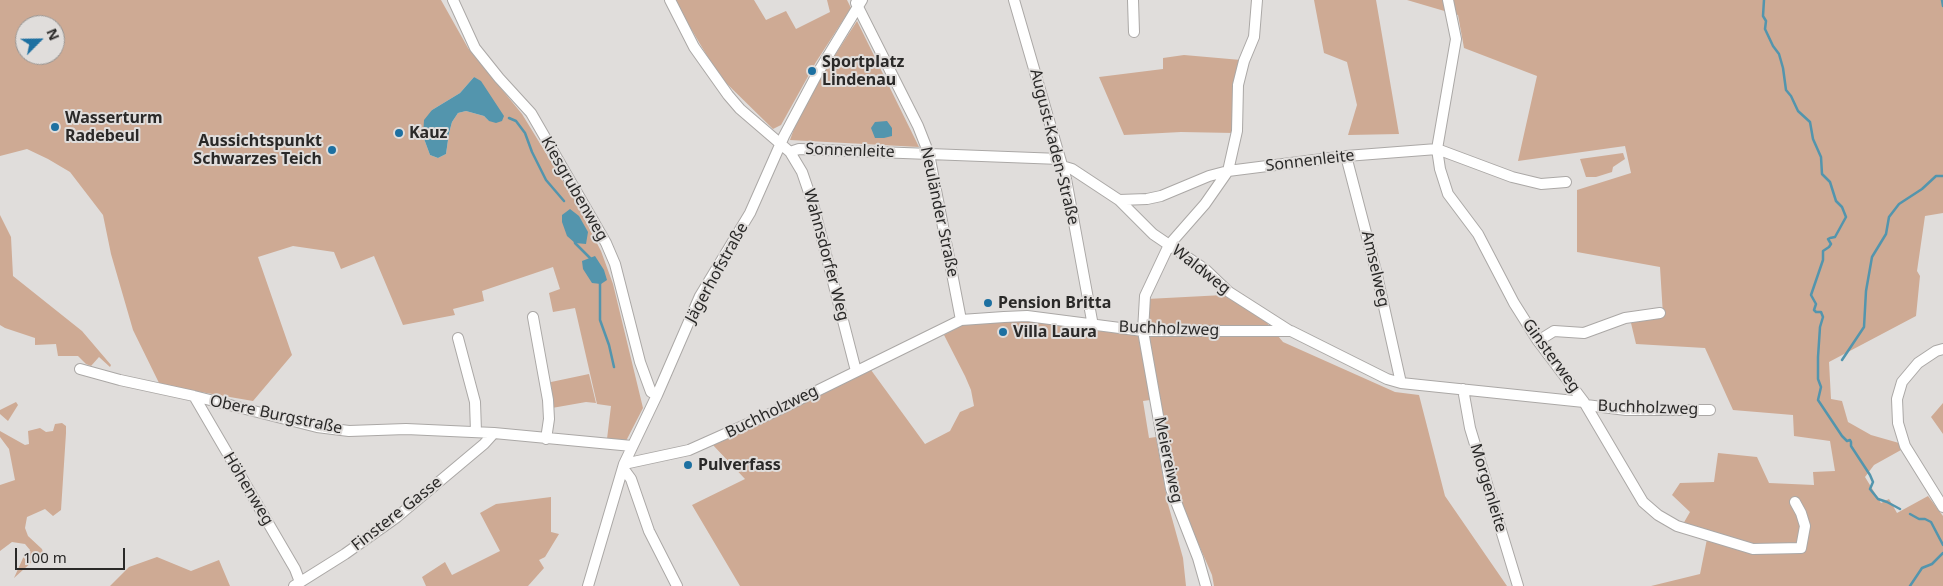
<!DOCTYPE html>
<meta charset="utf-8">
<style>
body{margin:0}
#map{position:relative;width:1943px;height:586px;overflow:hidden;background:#e0dddb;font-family:"Noto Sans",sans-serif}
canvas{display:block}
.north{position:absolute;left:15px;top:15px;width:50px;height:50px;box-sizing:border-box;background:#e0dddb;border:1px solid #979593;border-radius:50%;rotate:67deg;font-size:14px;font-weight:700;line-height:20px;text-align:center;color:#2a2928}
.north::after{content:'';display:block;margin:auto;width:18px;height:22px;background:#1d70a1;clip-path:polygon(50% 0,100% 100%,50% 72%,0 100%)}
.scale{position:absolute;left:15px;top:548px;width:110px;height:22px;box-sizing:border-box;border:2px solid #2a2928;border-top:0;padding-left:6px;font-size:15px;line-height:18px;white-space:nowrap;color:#2a2928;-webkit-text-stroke:4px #e0dddb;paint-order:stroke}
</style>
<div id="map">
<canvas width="1943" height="586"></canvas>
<div class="north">N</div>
<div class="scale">100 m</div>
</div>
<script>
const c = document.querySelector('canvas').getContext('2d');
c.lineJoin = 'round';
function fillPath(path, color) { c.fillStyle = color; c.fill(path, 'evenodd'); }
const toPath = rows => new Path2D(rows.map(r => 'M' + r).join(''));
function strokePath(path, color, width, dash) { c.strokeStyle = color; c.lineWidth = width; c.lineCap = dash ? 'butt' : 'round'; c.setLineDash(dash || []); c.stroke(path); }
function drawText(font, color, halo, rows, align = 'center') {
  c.font = font + ' "Noto Sans",sans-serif'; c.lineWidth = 4; c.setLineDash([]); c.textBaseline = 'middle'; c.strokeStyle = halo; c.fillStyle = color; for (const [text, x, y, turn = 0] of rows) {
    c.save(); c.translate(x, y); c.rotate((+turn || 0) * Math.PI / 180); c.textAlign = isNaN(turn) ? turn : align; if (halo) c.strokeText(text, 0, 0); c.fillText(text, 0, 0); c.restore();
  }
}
const green = toPath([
 [0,0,441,0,468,48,522,114,574,199,601,251,613,284,643,408,626,441,607,439,611,406,597,404,575,308,553,312,549,293,560,289,553,267,482,291,484,301,453,309,455,315,403,325,374,256,341,269,334,252,293,246,258,257,292,355,253,401,160,385,133,330,111,254,103,215,70,172,48,159,27,149,0,156],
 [25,25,55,25,55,55,25,55],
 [474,77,489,121,484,116,466,111,458,113,452,122,449,133,446,154,438,158,430,155,423,136,432,110,460,93],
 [674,0,754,0,766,20,786,11,796,29,830,12,827,0,847,0,851,8,816,62,781,125,773,129,719,76],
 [1314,0,1376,0,1399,134,1348,135,1357,105,1347,62,1324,53],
 [1407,0,1943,0,1943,213,1925,216,1917,271,1920,276,1916,316,1829,362,1831,399,1842,401,1848,422,1871,435,1899,443,1901,450,1874,465,1865,477,1881,503,1889,499,1897,513,1928,496,1943,516,1943,586,1651,586,1700,574,1707,539,1679,531,1690,512,1672,495,1680,483,1714,482,1718,453,1757,457,1769,483,1814,485,1813,472,1835,471,1830,441,1794,436,1793,415,1733,410,1705,348,1636,344,1631,323,1663,315,1660,267,1577,252,1577,190,1631,173,1625,146,1518,161,1537,76,1464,48,1458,15],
 [857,21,919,147,790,140,795,126,824,72],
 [1184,55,1241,60,1234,133,1181,132,1124,135,1099,77,1163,69,1163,58],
 [1623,153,1625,159,1613,167,1612,172,1596,177,1586,177,1580,159],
 [0,215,11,237,13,276,82,331,111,365,110,367,99,357,91,366,86,364,78,356,58,356,56,344,35,345,35,338,5,328,0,325],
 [1243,294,1283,342,1395,392,1419,395,1445,496,1507,586,1214,586,1212,575,1184,511,1176,487,1150,340,1147,299],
 [1023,319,1139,336,1150,400,1143,401,1149,438,1156,437,1168,504,1183,558,1186,586,740,586,692,505,745,479,712,444,871,370,925,444,950,431,960,412,974,406,971,390,965,376,944,335,965,324],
 [589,374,596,403,586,402,552,408,551,382],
 [16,402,18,405,8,421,0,414,0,410],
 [1943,403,1943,434,1931,417],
 [62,423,66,426,66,433,61,510,53,516,45,509,27,517,25,528,28,536,42,549,43,552,14,578,23,558,30,550,25,544,12,542,0,551,0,485,15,480,9,449,0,437,0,431,25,445,29,444,28,431,40,428,46,432,53,431,55,424],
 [551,497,551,532,559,534,545,557,539,560,544,568,528,586,426,586,422,577,445,562,452,575,500,551,480,513,496,504],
 [157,557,191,571,219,560,230,586,110,586,129,567]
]);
const water = toPath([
 [474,77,481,81,504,116,502,121,496,123,489,121,484,116,466,111,458,113,452,122,449,133,446,154,438,158,430,155,423,136,424,120,432,110,460,93],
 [887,121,892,128,892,136,884,138,875,138,871,128,875,122],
 [570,209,579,216,588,232,586,244,575,243,567,236,562,222,562,215],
 [595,256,604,270,607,280,601,284,592,283,583,269,582,261]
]);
const stream = toPath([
 [1764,0,1763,16,1766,21,1765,29,1773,46,1779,54,1783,68,1786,90,1791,96,1798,111,1810,122,1813,139,1821,157,1822,174,1830,182,1836,201,1842,207,1846,217,1835,237,1830,238,1828,239,1831,244,1829,247,1823,251,1823,260,1811,295,1816,304,1814,310,1816,312,1821,312,1823,317,1820,327,1818,357,1818,379,1821,387,1818,400,1842,436,1847,441,1850,440,1851,442,1851,446,1870,475,1873,482,1870,489,1878,499,1887,502,1900,509],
 [1942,0,1943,6],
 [509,118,516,121,525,133,532,152,546,180,564,201],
 [575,240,575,243,592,260],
 [600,281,600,320,609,345,614,367],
 [1842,360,1864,327,1866,291,1872,257,1886,234,1889,217,1899,204,1922,189,1936,176,1943,176],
 [1910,514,1919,519,1925,519,1931,522,1943,545],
 [1910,586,1922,568,1932,564,1943,553]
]);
const minor = toPath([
 [453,0,475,48,499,78,531,113,606,243,615,264,640,362,651,392,657,395],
 [670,0,694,47,728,95,740,109,790,152,802,172,813,204,856,371],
 [1014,0,1066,179,1093,326],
 [1133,0,1134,32],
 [1448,0,1456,39,1437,149,1440,169,1448,194,1478,234,1514,303,1538,341,1584,402,1643,502,1658,515,1677,526,1753,549,1801,548,1805,526,1801,513,1795,502],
 [856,3,918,126,929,154,961,320],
 [790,152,799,149,1060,159],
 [1346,156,1376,271,1401,383],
 [1062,166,1072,169,1119,200,1147,199,1161,196,1209,176,1228,171,1346,156,1437,149,1512,177,1541,184,1566,182],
 [1119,200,1153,234,1206,270,1229,292,1290,331],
 [533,317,548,400,549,419,546,439],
 [458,338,475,402,476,432],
 [1538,341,1554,331,1584,333,1625,318,1660,313],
 [1943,349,1936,351,1918,363,1902,382,1897,399,1898,423,1905,446,1943,507],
 [80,369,120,380,194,396,317,427,349,431,406,429,494,433,632,446],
 [1463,389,1470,428,1518,586],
 [194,396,295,569,300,582],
 [1586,405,1626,410,1710,410],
 [624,464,689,450,772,413,961,320,1004,317,1027,316,1143,331,1291,331,1387,379,1401,383,1584,402],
 [623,468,631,479,649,531,677,586],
 [294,586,345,554,397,517,484,444,494,433],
 [588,586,624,464,657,395,700,296,750,213,784,136,817,74,862,0],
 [1206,586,1198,558,1171,489,1143,331,1145,296,1169,245,1205,204,1228,171,1237,131,1238,85,1244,61,1254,37,1257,0]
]);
const markers = [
 [812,71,5,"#1d70a1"],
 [55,127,5,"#1d70a1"],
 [399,133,5,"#1d70a1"],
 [332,150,5,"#1d70a1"],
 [988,303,5,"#1d70a1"],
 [1003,332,5,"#1d70a1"],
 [688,465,5,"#1d70a1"]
];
const poiNames = [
 ["Sportplatz",822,62],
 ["Lindenau",822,80],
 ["Wasserturm",65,118],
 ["Radebeul",65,136],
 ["Kauz",409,133],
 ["Aussichtspunkt",322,141,"right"],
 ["Schwarzes Teich",322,159,"right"],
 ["Pension Britta",998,303],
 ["Villa Laura",1013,332],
 ["Pulverfass",698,465]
];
const streetNames = [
 ["August-Kaden-Straße",1054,147,76],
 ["Sonnenleite",850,151,2],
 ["Sonnenleite",1310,161,-7],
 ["Kiesgrubenweg",574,189,60],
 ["Neuländer Straße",939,212,78],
 ["Wahnsdorfer Weg",826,255,75],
 ["Amselweg",1375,269,77],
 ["Waldweg",1201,270,38],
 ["Jägerhofstraße",717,273,-61],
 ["Buchholzweg",1169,329,2],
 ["Ginsterweg",1551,356,54],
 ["Buchholzweg",1648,408,2],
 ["Buchholzweg",772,412,-26],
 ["Obere Burgstraße",276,415,12],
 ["Meiereiweg",1168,460,78],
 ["Morgenleite",1488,488,73],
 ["Höhenweg",248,489,59],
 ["Finstere Gasse",397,514,-38]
];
fillPath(green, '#ceaa94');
fillPath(water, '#5395ad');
strokePath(stream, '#5395ad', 2.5);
strokePath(minor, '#aba8a6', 12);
strokePath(minor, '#fff', 10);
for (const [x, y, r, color] of markers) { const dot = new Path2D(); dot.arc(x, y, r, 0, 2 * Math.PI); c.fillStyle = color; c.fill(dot); strokePath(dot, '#e0dddb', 2); }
drawText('bold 16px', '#2a2928', '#e0dddb', poiNames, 'left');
drawText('16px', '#2a2928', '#e0dddb', streetNames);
</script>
